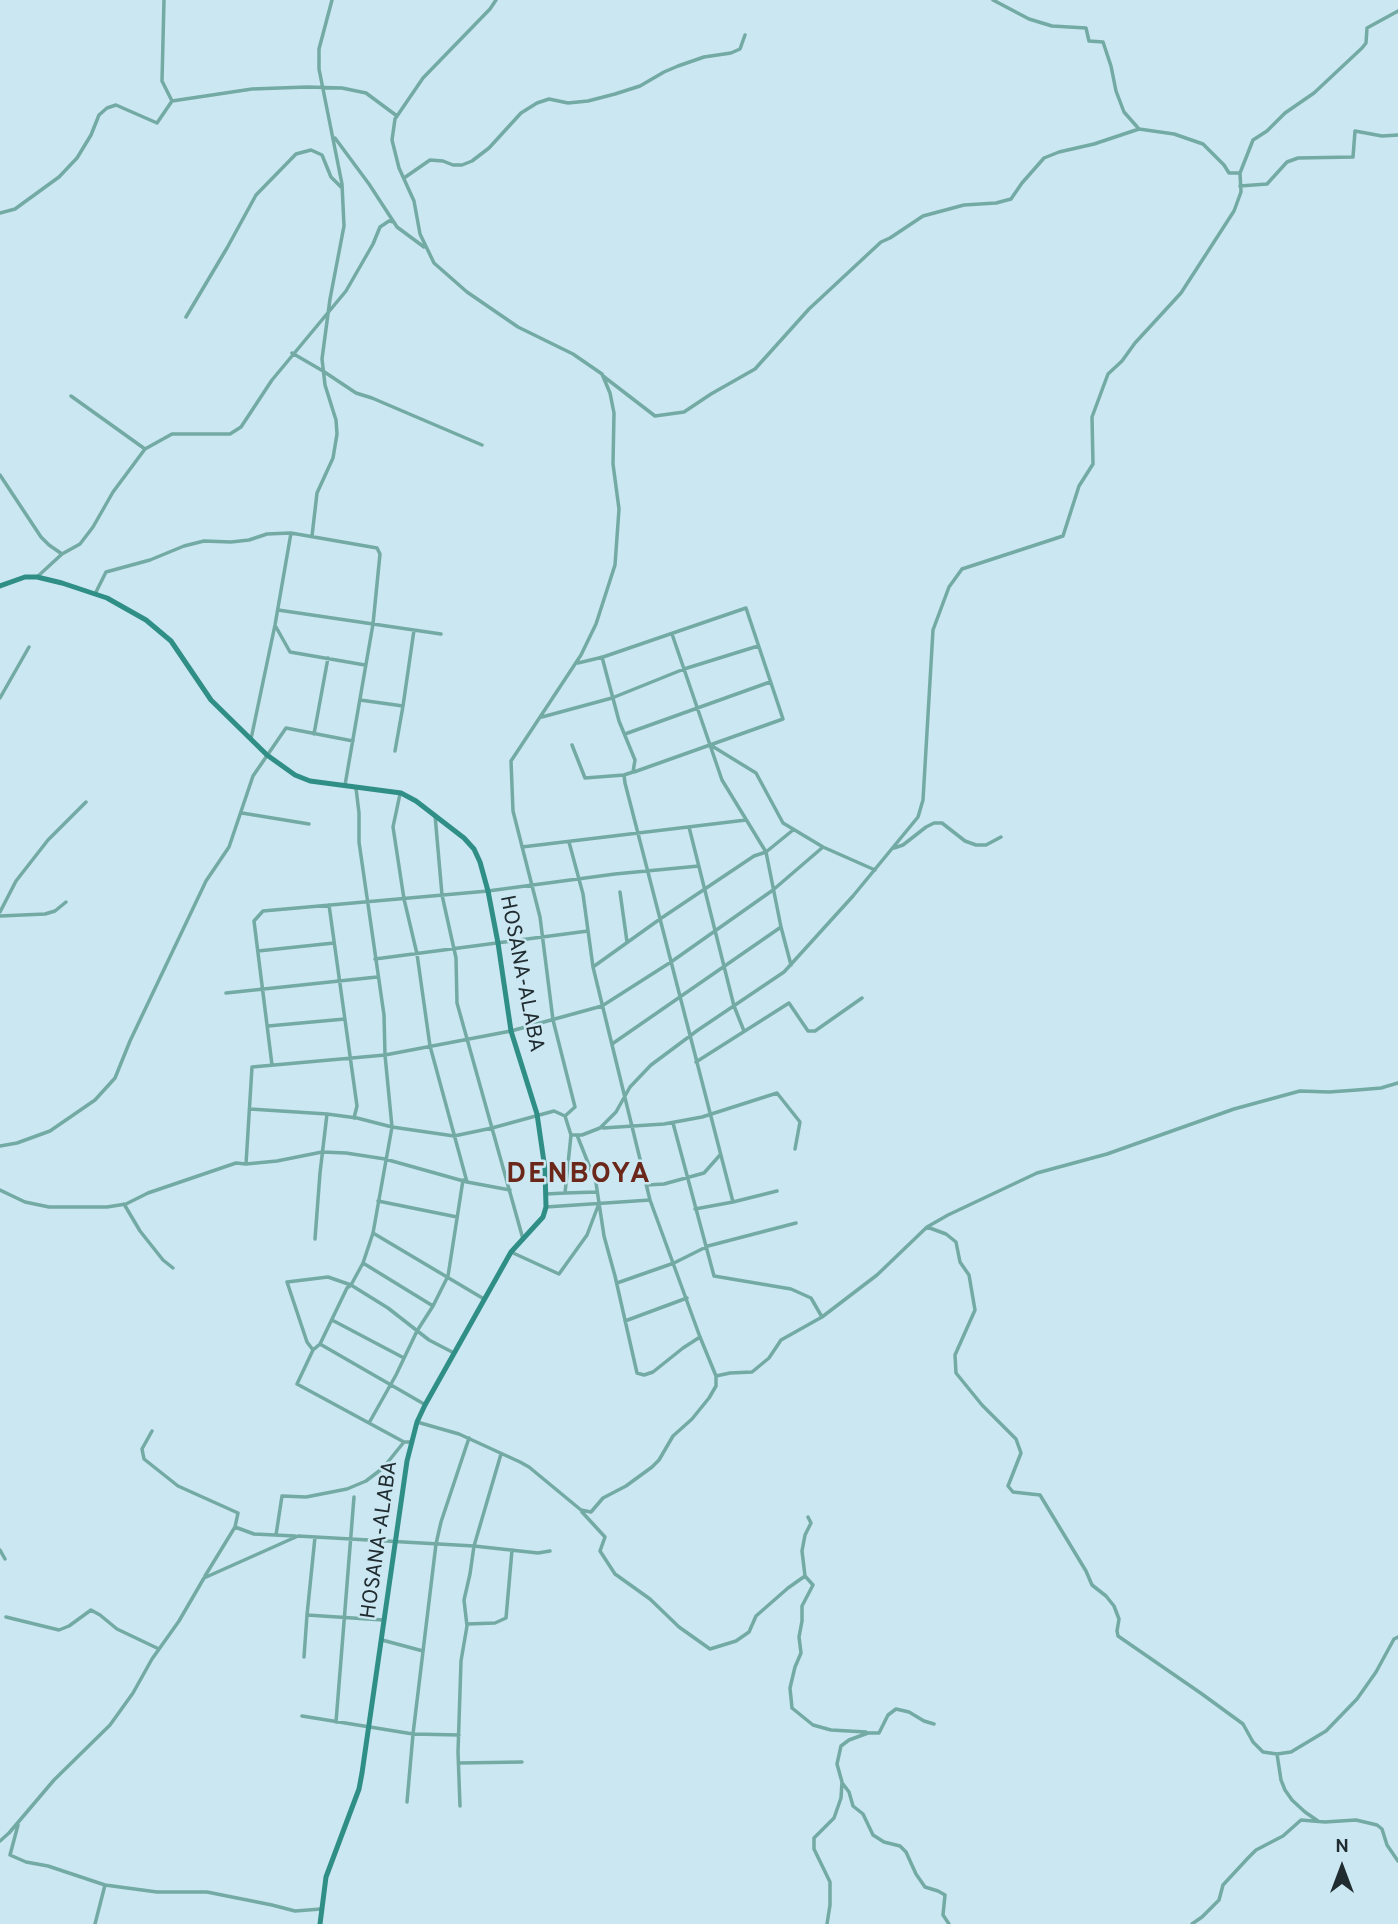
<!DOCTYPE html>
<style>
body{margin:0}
#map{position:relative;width:1398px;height:1924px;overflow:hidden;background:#cae7f2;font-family:Overpass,sans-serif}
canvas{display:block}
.north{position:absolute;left:1307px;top:1833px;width:70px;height:70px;-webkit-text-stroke:5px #cae7f2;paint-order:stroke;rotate:0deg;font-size:19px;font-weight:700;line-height:28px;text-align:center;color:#202c30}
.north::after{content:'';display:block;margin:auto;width:24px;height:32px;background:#202c30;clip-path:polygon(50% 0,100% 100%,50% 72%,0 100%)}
</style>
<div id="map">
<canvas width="1398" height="1924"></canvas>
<div class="north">N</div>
</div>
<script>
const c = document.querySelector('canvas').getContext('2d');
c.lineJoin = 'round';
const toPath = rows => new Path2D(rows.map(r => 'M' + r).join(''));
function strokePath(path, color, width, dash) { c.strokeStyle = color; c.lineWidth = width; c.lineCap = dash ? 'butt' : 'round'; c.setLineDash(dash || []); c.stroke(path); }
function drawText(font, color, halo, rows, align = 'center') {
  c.font = font + ' Overpass,sans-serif'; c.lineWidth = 5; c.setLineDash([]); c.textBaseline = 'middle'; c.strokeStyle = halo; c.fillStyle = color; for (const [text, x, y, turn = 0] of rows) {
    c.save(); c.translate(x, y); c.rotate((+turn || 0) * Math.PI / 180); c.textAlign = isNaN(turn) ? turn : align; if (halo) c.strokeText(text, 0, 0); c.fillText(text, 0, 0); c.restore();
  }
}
const minor = toPath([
 [496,0,490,9,423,78,395,119,392,140,399,168,414,201,420,234,434,263,467,292,518,327,573,354,602,374,610,393,614,413,613,464,619,509,615,565,596,624,581,655,511,761,513,811,540,917,553,1020,575,1107,565,1116],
 [993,0,1029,19,1052,26,1086,28,1089,41,1103,42,1111,66,1116,91,1124,112,1139,129,1174,134,1203,144,1224,165,1229,173,1240,173],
 [172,101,252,89,307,87,342,88,366,93,397,116],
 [335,138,369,184,397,227,424,247],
 [404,178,430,160,443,161,453,165,462,165,472,161,489,148,521,113,537,103,549,99,568,103,588,101,615,94,640,86,664,72,678,66,704,57,731,53,740,49,745,35],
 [1240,186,1267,184,1287,162,1298,158,1353,157,1355,131,1382,136,1398,135],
 [0,213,15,209,59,177,77,158,91,135,99,115,107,108,116,105,157,123,172,101,162,81,164,0],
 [186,317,227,248,256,195,296,154,311,150,322,155,331,177,341,187],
 [292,353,323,371,356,393,372,398,482,445],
 [603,376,655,416,684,412,711,394,755,369,809,309,881,242,890,238,923,216,964,205,996,203,1011,199,1022,183,1044,158,1059,152,1094,144,1139,129],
 [71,396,145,449],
 [0,475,41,537,49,545,62,554],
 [312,536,317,493,333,458,337,434,336,420,325,385,322,359,330,299,344,226,342,184,319,69,319,49,332,0],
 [37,577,62,554,80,544,93,527,113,492,145,449,172,434,230,434,241,427,272,380,346,291,373,244,380,227,389,221,394,222],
 [95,594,106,572,150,560,184,546,204,541,231,542,249,540,267,534,290,533],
 [278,610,441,634],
 [276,627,290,652,365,665],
 [672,634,722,780,766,852,781,927,791,965],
 [602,657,619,721,635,760,633,772,624,775,625,783,733,1202],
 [578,663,603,657,746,608,783,719,634,772],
 [0,698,29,647],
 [360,700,403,706],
 [542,717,612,698,684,669,758,646],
 [314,734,328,658],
 [625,734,770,682],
 [251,739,275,625,291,533,377,548,380,554,373,624,345,785],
 [572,745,585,778,624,775],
 [712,746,756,773,783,823,823,847,875,870],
 [395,751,403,706,414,630],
 [356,788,359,813,359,842,384,1015,385,1055,392,1127,373,1233,363,1263,351,1285,347,1288,320,1344,313,1350,297,1384,404,1442],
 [400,794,393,827,404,899,417,954,430,1046,467,1182],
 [242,813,309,824],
 [435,815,442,895,456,958,457,1003,523,1239],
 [689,827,734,1006,744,1031],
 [569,842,583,894,593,967,650,1200],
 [522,847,746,820],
 [894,848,903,845,926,827,934,823,942,823,965,841,976,845,986,845,1001,837],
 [620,892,627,942],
 [329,905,357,1106,354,1118],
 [0,912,16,881,48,840,86,802],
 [0,916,45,914,55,911,66,902],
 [258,951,334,943],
 [375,959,588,931],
 [593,967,660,919,754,856,766,852,793,830],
 [226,993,377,977],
 [268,1026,345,1019],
 [612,1044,781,927],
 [696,1062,789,1003,808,1031,815,1031,862,998],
 [272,1065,254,921,263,911,488,891,615,874,699,866],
 [250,1109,327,1114,357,1118,392,1127,454,1136,492,1128,554,1111,565,1116,571,1135,582,1135,600,1128,616,1112,630,1087,651,1065,698,1030,784,972,853,896,918,817,923,800,933,630,949,587,962,569,1063,536,1079,486,1093,464,1092,417,1108,374,1122,361,1135,343,1181,293,1234,211,1241,192,1240,173,1253,140,1267,131,1285,113,1314,93,1362,48,1366,43,1367,28,1398,11],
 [673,1123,714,1276,791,1289,811,1298,822,1317],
 [603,1128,664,1124,702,1117,777,1093,800,1122,795,1149],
 [577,1135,596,1183,604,1236,615,1276,637,1373,644,1375,653,1372,683,1348,700,1337],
 [0,1146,17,1143,50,1131,95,1100,115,1078,130,1041,206,881,229,847,253,776,286,728,353,741],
 [246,1164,252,1067,385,1055,511,1031,602,1006,671,962,773,890,823,847],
 [647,1185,664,1184,704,1173,720,1155],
 [0,1190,25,1202,49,1207,107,1207,126,1204,148,1193,236,1163,246,1164,277,1161,322,1152,346,1153,385,1159,467,1182,510,1190],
 [565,1193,597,1192],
 [546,1194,565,1193,571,1135],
 [378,1201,457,1217],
 [124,1204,140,1231,163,1260,173,1268],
 [546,1207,650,1200,700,1337,716,1376,730,1373,752,1372,769,1358,781,1340,822,1317,877,1275,927,1227,946,1234,956,1242,960,1262,969,1275,975,1310,955,1355,956,1373,982,1405,1016,1439,1021,1453,1008,1486,1013,1492,1040,1495,1086,1571,1092,1585,1106,1596,1114,1606,1119,1619,1117,1631,1118,1636,1202,1694,1243,1724,1253,1742,1263,1752,1277,1754,1291,1752,1326,1731,1357,1699,1376,1672,1394,1639,1398,1637],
 [695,1209,733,1202,777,1191],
 [927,1227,948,1215,1037,1173,1107,1154,1234,1109,1300,1091,1329,1092,1357,1090,1381,1088,1398,1083],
 [373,1233,484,1299],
 [315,1239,320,1173,327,1114],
 [511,1252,559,1274,587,1235,598,1206],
 [363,1263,433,1306],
 [617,1283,674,1263,708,1246,796,1223],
 [332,1320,404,1358],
 [625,1321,687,1298],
 [320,1344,424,1404],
 [313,1350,307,1342,287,1282,328,1277,351,1285,388,1308,429,1340,454,1353],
 [417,1422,459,1434,520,1462,529,1467,581,1510,591,1512,603,1498,626,1486,652,1467,659,1460,673,1436,692,1419,709,1398,716,1386,716,1376],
 [369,1423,396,1375,417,1331,433,1306,448,1276,463,1180],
 [152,1431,142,1449,144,1459,178,1486,238,1513,235,1527,205,1576],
 [582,1512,605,1537,600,1551,615,1574,650,1599,679,1627,710,1649,736,1641,749,1632,756,1616,788,1588,805,1576,802,1551,805,1535,811,1523,808,1517],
 [235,1527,254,1534,295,1536],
 [276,1535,282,1496,306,1497,347,1489,366,1481,383,1468,404,1442,412,1442],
 [315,1537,307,1615,383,1620],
 [0,1550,5,1559],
 [805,1576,813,1585,802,1606,802,1621,799,1637,801,1653,795,1667,790,1688,792,1708,813,1725,831,1730,866,1732],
 [6,1617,59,1630,69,1626,91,1610,100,1615,117,1629,159,1649],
 [467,1624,495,1623,506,1618,512,1550],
 [382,1640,423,1651],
 [304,1657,307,1615],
 [302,1716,413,1734,459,1735],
 [336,1722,354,1497],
 [1277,1754,1281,1780,1285,1790,1292,1800,1305,1812,1318,1821],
 [459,1763,522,1762],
 [843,1784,849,1792,853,1806,863,1814,873,1835,884,1842,900,1846,906,1852,916,1874,925,1887,938,1891,945,1895,943,1915,949,1924],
 [407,1802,413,1734,436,1544,441,1522,469,1438],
 [460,1806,458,1752,461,1661,467,1626,464,1600,470,1574,474,1546,501,1454],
 [18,1825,10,1855,26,1862,48,1866,105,1885,157,1892,207,1892,272,1905,295,1911,321,1909],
 [0,1841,9,1833,54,1780,110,1725,133,1693,152,1659,179,1621,204,1578,298,1536,474,1546,538,1553,550,1551],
 [95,1924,105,1885],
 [827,1924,830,1905,830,1882,814,1849,814,1838,834,1818,841,1798,842,1782,837,1764,841,1746,849,1740,868,1733,879,1733,888,1715,896,1709,909,1712,924,1721,934,1724],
 [1192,1924,1202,1917,1219,1900,1223,1885,1248,1858,1256,1850,1283,1836,1301,1820,1325,1822,1356,1820,1377,1825,1382,1829,1387,1845,1398,1861]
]);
const secondary = toPath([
 [0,586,25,577,37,577,62,583,107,598,146,620,171,641,211,700,267,755,295,775,310,781,401,793,416,801,464,838,474,849,480,862,488,891,498,943,511,1031,537,1114,545,1169,546,1207,543,1217,511,1252,425,1405,417,1422,407,1461,362,1773,359,1789,326,1877,320,1924]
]);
const streetNames = [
 ["HOSANA-ALABA",520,974,79],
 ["HOSANA-ALABA",381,1540,-82]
];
const districtNames = [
 ["DENBOYA",579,1176]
];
strokePath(minor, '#73aaa4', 3.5);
strokePath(secondary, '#2f8e86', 5);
drawText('21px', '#202c30', '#cae7f2', streetNames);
c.letterSpacing = '2px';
drawText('bold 28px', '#6b281a', '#cae7f2', districtNames);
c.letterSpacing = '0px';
</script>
